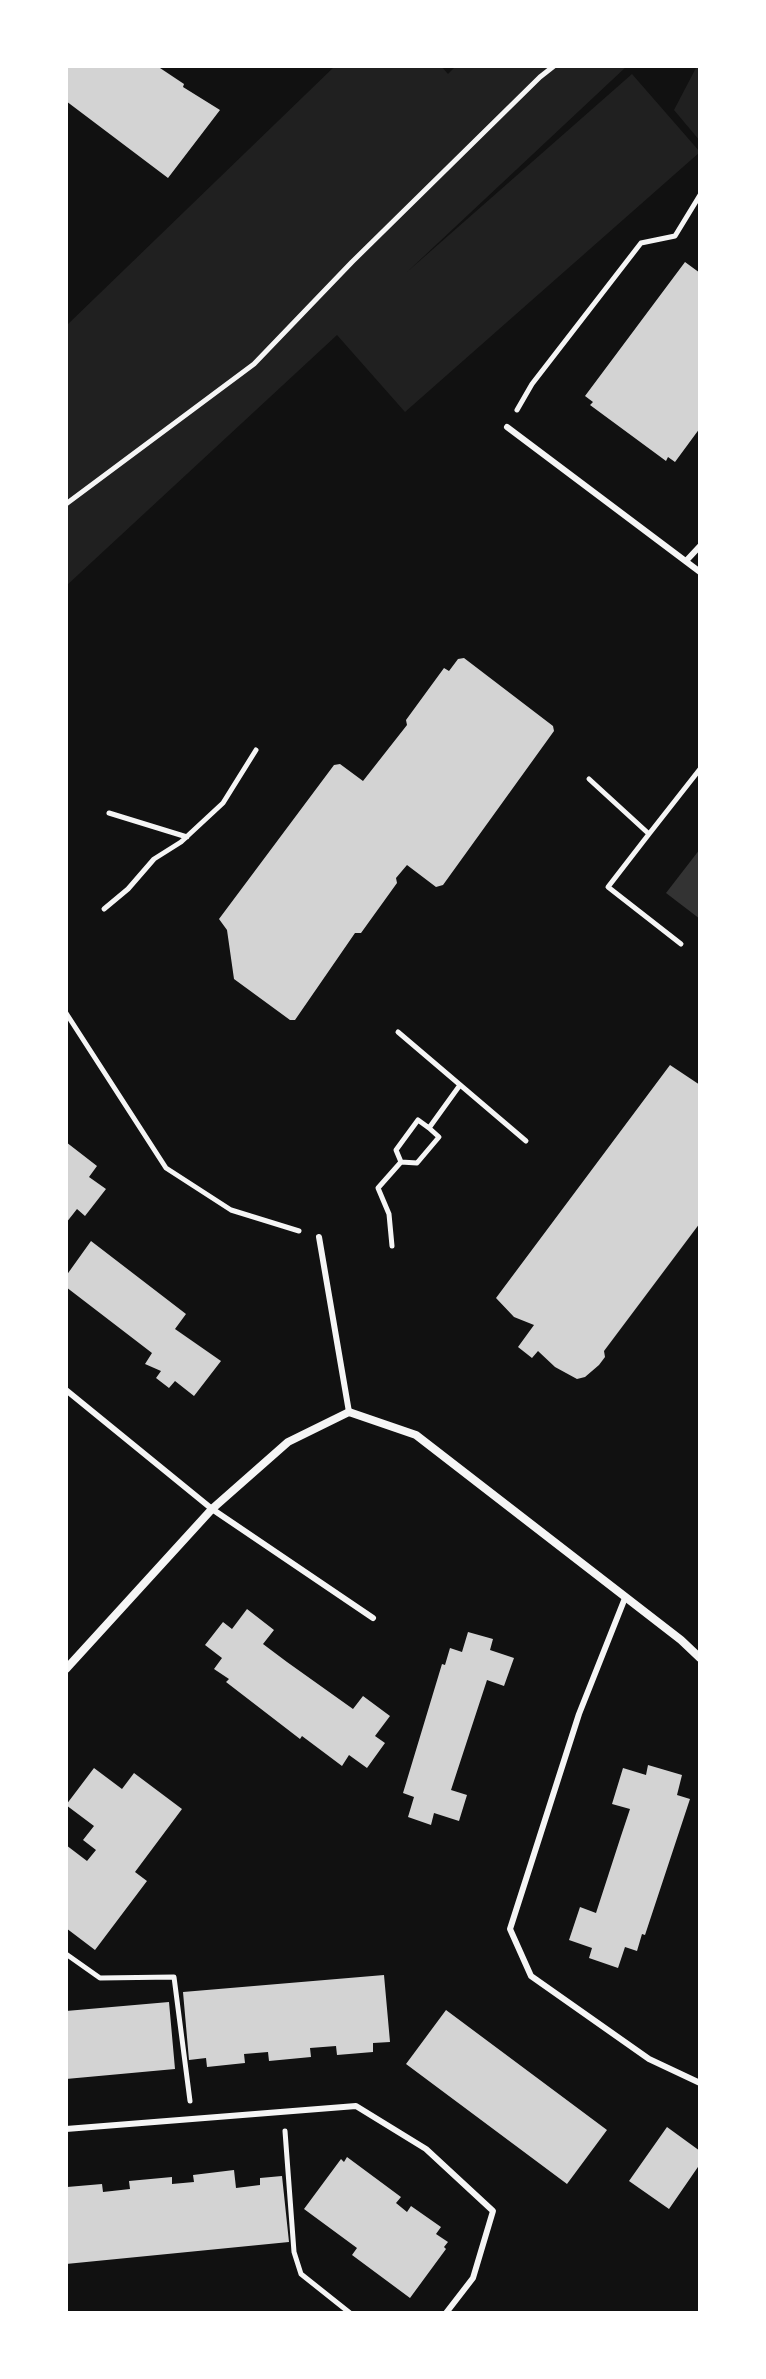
<!DOCTYPE html>
<style>
body{margin:0}
#map{position:relative;width:766px;height:2379px;overflow:hidden;background:#111;font-family:"Alegreya Sans",sans-serif}
canvas{display:block}
.frame{position:absolute;inset:0;border:68px solid #fff;pointer-events:none}
</style>
<div id="map">
<canvas width="766" height="2379"></canvas>
<div class="frame"></div>
</div>
<script>
const c = document.querySelector('canvas').getContext('2d');
c.lineJoin = 'round';
function fillPath(path, color) { c.fillStyle = color; c.fill(path, 'evenodd'); }
const toPath = rows => new Path2D(rows.map(r => 'M' + r).join(''));
function strokePath(path, color, width, dash) { c.strokeStyle = color; c.lineWidth = width; c.lineCap = dash ? 'butt' : 'round'; c.setLineDash(dash || []); c.stroke(path); }
const green = toPath([
 [335,66,441,66,448,74,456,66,627,66,407,272,632,74,700,152,405,412,337,335,66,586,66,326],
 [697,66,700,66,700,141,674,110]
]);
const water = toPath([
 [700,849,700,919,666,893]
]);
const building = toPath([
 [66,66,157,66,184,84,183,87,220,110,168,178,66,101],
 [685,262,700,273,700,428,675,462,668,457,666,461,590,405,593,402,585,396],
 [464,658,553,726,554,731,443,885,436,887,407,865,396,878,397,883,361,933,355,933,295,1020,290,1020,234,979,227,930,219,919,334,765,340,764,363,781,407,725,406,720,444,668,449,671,458,659],
 [670,1065,700,1085,700,1223,604,1351,605,1357,599,1365,585,1377,577,1379,555,1367,538,1351,532,1358,518,1347,534,1325,514,1317,496,1298],
 [66,1142,97,1166,89,1177,106,1189,85,1216,77,1209,66,1223],
 [91,1241,186,1314,175,1329,221,1361,194,1396,175,1381,169,1388,156,1378,161,1371,145,1364,152,1353,66,1287,66,1276],
 [247,1609,274,1630,263,1644,287,1662,353,1709,363,1696,390,1716,375,1736,385,1743,367,1768,349,1755,342,1766,302,1736,300,1739,226,1682,229,1679,214,1669,222,1658,205,1645,223,1622,232,1629],
 [468,1632,493,1639,490,1650,514,1658,504,1686,487,1680,451,1790,467,1795,459,1821,434,1813,431,1825,408,1817,414,1797,403,1793,442,1664,445,1665,450,1648,462,1652],
 [648,1765,682,1775,677,1795,690,1799,645,1935,642,1934,637,1951,625,1947,618,1968,589,1958,592,1948,569,1940,580,1907,596,1913,621,1836,630,1809,612,1804,623,1768,646,1775],
 [94,1768,122,1789,134,1773,182,1809,135,1872,147,1881,95,1950,66,1928,66,1845,87,1861,96,1850,83,1840,94,1826,66,1805],
 [384,1975,390,2042,373,2043,373,2052,337,2055,336,2046,310,2048,311,2057,269,2061,268,2052,244,2054,245,2063,207,2067,206,2058,189,2060,183,1992],
 [169,2002,175,2069,66,2079,66,2011],
 [446,2010,607,2130,567,2184,406,2064],
 [667,2127,700,2151,700,2164,669,2209,629,2181],
 [347,2157,401,2197,396,2203,407,2212,411,2206,441,2227,436,2234,448,2242,444,2247,446,2249,410,2298,352,2255,357,2248,304,2209,341,2159,344,2162],
 [234,2170,236,2188,260,2185,260,2178,282,2176,289,2242,66,2264,67,2187,102,2184,103,2192,130,2189,129,2181,172,2177,172,2184,194,2182,193,2175]
]);
const path = toPath([
 [517,410,532,384,641,243,675,236,700,195],
 [66,504,254,364,352,262,540,77,554,66],
 [589,779,649,834,700,769],
 [109,813,187,837],
 [649,834,608,887,681,944],
 [104,909,128,889,154,859,181,842,223,803,256,750],
 [66,1013,166,1168,231,1210,299,1231],
 [398,1032,526,1141],
 [401,1162,396,1150,418,1120,429,1128],
 [392,1246,389,1214,378,1188,401,1162,417,1163,439,1137,429,1128,460,1085],
 [66,1954,100,1978,174,1977,190,2101],
 [285,2131,294,2252,301,2274,350,2313]
]);
const service = toPath([
 [507,427,700,572],
 [686,561,700,546],
 [319,1237,349,1412],
 [66,1390,212,1509,373,1618],
 [625,1598,579,1714,510,1929,531,1976,649,2059,700,2083],
 [66,2129,356,2106,426,2149,493,2211,473,2278,446,2313]
]);
const minor = toPath([
 [66,1669,212,1509,288,1442,349,1412,416,1435,681,1640,700,1658]
]);
fillPath(green, '#202020');
fillPath(water, '#333');
fillPath(building, '#d3d3d3');
strokePath(path, '#f5f5f5', 5);
strokePath(service, '#f5f5f5', 6);
strokePath(minor, '#f5f5f5', 8);
</script>
